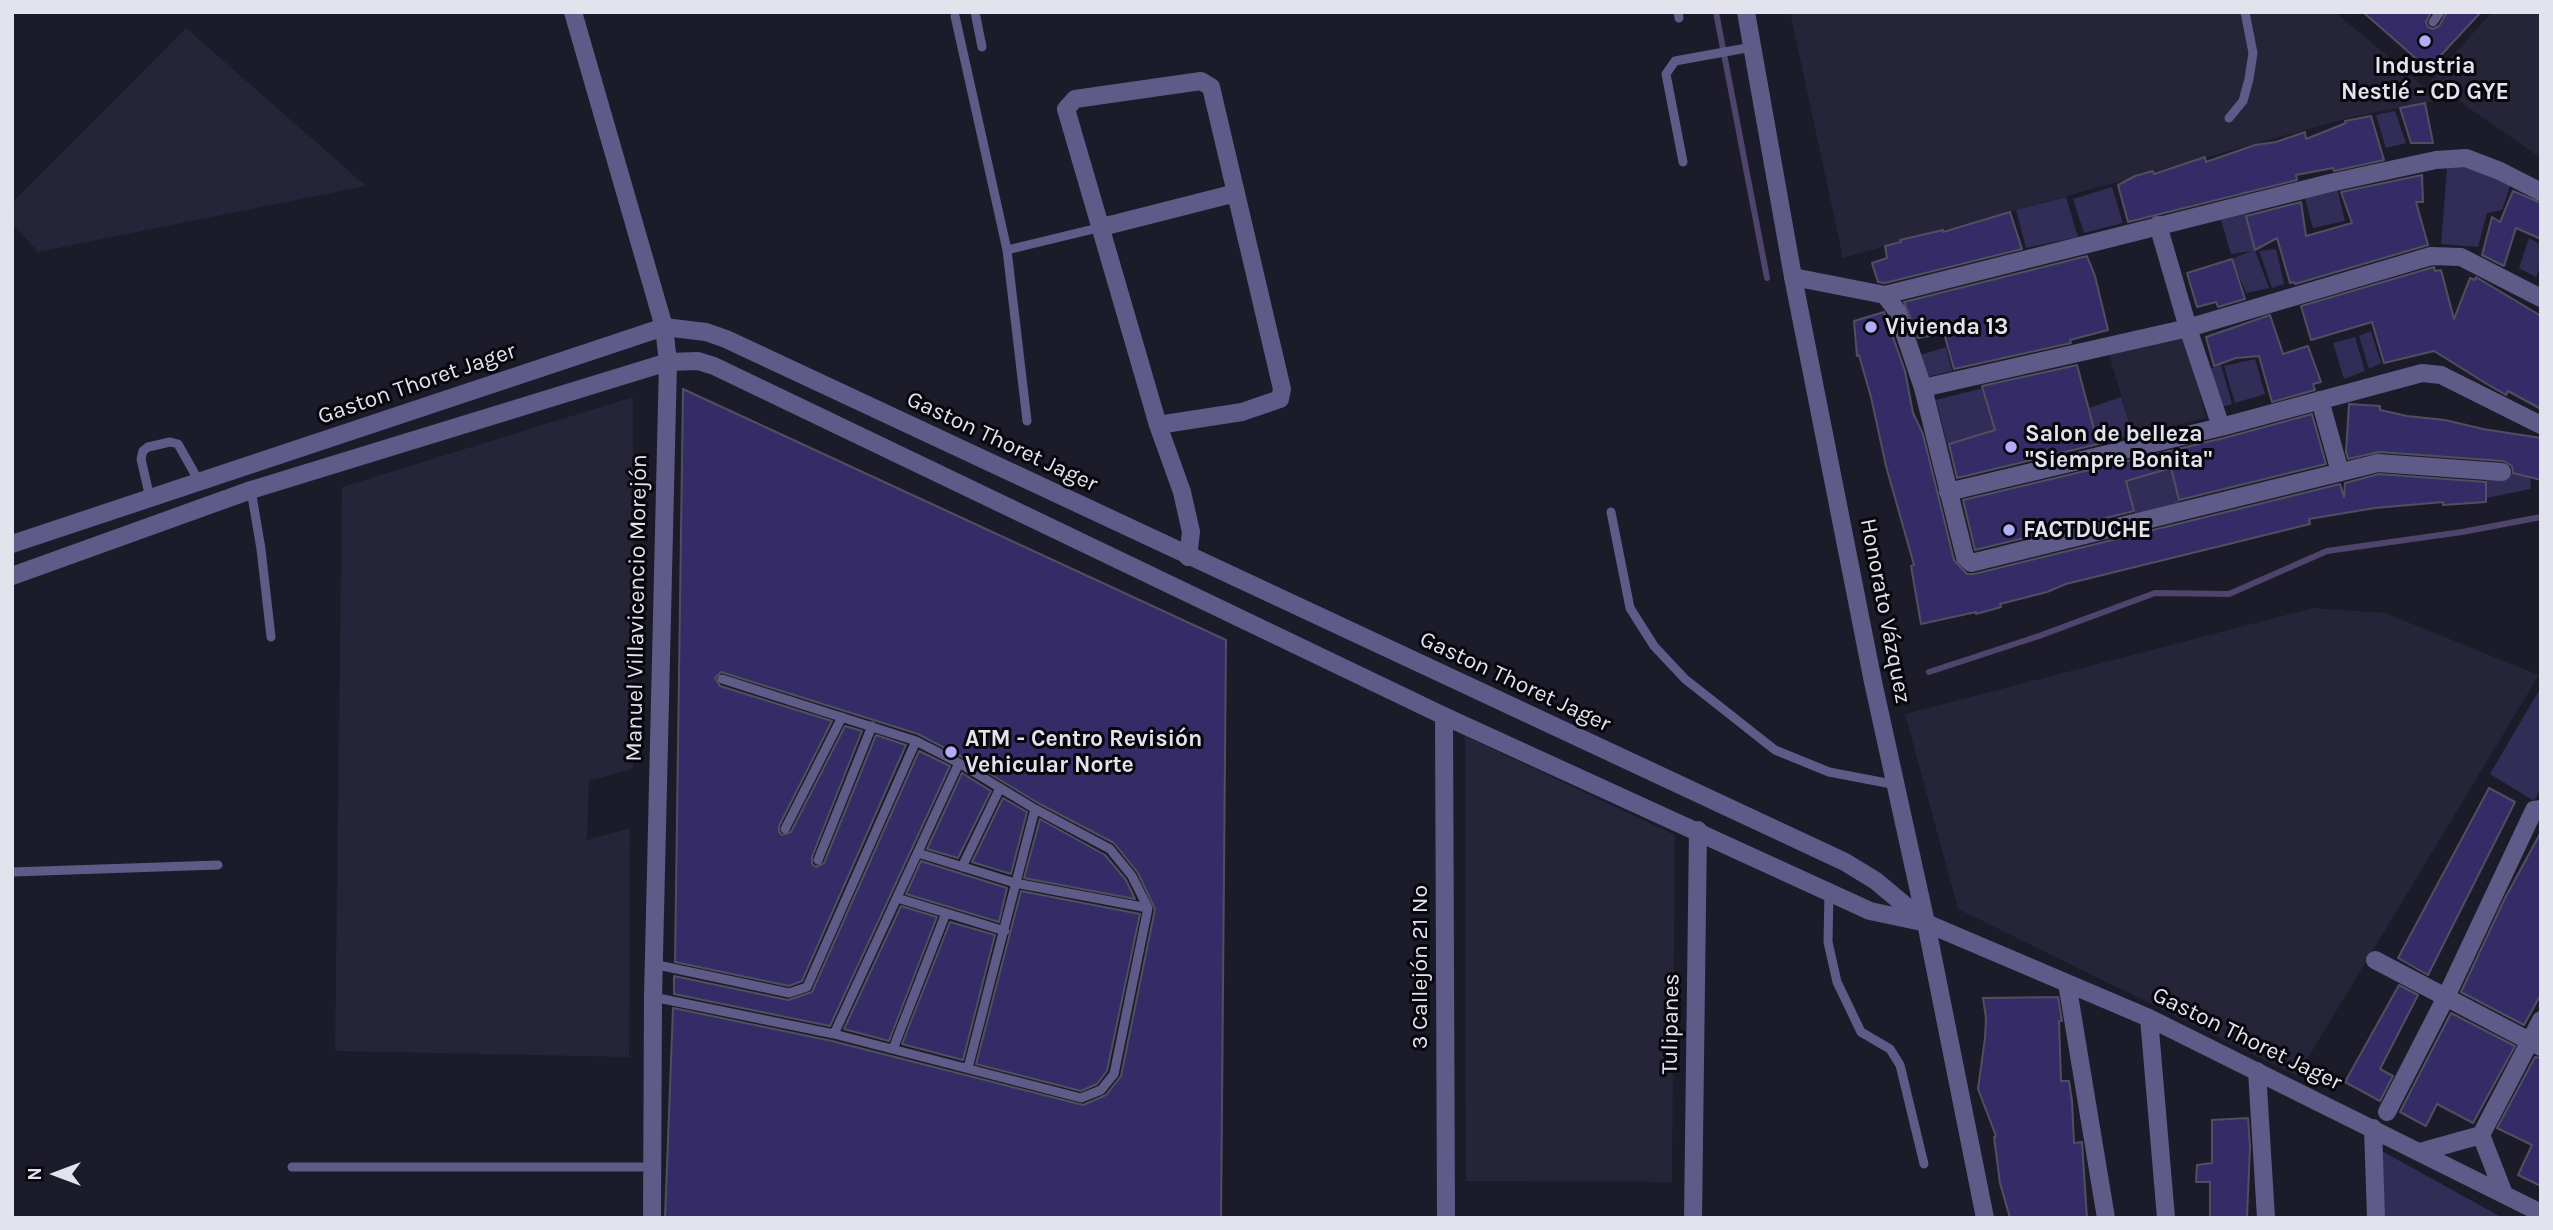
<!DOCTYPE html>
<meta charset="utf-8">
<style>
body{margin:0}
#map{position:relative;width:2553px;height:1230px;overflow:hidden;background:#1c1b29;font-family:Karla,sans-serif}
canvas{display:block}
.frame{position:absolute;inset:0;border:14px solid #e3e3ed;pointer-events:none}
.north{position:absolute;left:21px;top:1139px;width:70px;height:70px;-webkit-text-stroke:5px #07070d;paint-order:stroke;rotate:270deg;font-size:19px;font-weight:700;line-height:28px;text-align:center;color:#e3e3ed}
.north::after{content:'';display:block;margin:auto;width:24px;height:32px;background:#e3e3ed;clip-path:polygon(50% 0,100% 100%,50% 72%,0 100%)}
</style>
<div id="map">
<canvas width="2553" height="1230"></canvas>
<div class="frame"></div>
<div class="north">N</div>
</div>
<script>
const c = document.querySelector('canvas').getContext('2d');
c.lineJoin = 'round';
function fillPath(path, color) { c.fillStyle = color; c.fill(path, 'evenodd'); }
const toPath = rows => new Path2D(rows.map(r => 'M' + r).join(''));
function strokePath(path, color, width, dash) { c.strokeStyle = color; c.lineWidth = width; c.lineCap = dash ? 'butt' : 'round'; c.setLineDash(dash || []); c.stroke(path); }
function drawText(font, color, halo, rows, align = 'center') {
  c.font = font + ' Karla,sans-serif'; c.lineWidth = 6; c.setLineDash([]); c.textBaseline = 'middle'; c.strokeStyle = halo; c.fillStyle = color; for (const [text, x, y, turn = 0] of rows) {
    c.save(); c.translate(x, y); c.rotate((+turn || 0) * Math.PI / 180); c.textAlign = isNaN(turn) ? turn : align; if (halo) c.strokeText(text, 0, 0); c.fillText(text, 0, 0); c.restore();
  }
}
const built = toPath([
 [1790,12,2335,12,2440,100,2352,117,1843,258],
 [2492,12,2541,12,2541,158,2430,81],
 [186,28,366,186,38,252,12,223,12,203],
 [2184,335,2206,418,2133,435,2109,355],
 [633,397,633,769,589,781,587,840,630,828,629,1057,335,1051,342,487],
 [2313,608,2385,613,2539,675,2297,1076,1958,909,1905,714],
 [1465,736,1675,835,1672,1182,1466,1181]
]);
const green = toPath([
 [2395,111,2406,143,2386,148,2376,115],
 [2463,162,2511,183,2502,210,2487,213,2478,247,2441,244,2447,168],
 [2112,187,2123,223,2084,233,2073,199],
 [2337,188,2345,221,2313,228,2304,195],
 [2066,197,2078,237,2026,248,2016,210],
 [2245,210,2255,250,2269,288,2246,293,2232,259,2251,251,2231,254,2220,217],
 [2529,238,2541,245,2541,265,2536,277,2519,268],
 [2276,249,2284,284,2272,288,2259,251],
 [2371,331,2381,363,2369,369,2359,336],
 [2355,337,2365,371,2344,379,2333,343],
 [1946,347,1952,371,1927,377,1920,355],
 [2255,359,2265,394,2235,403,2224,366],
 [2221,365,2232,404,2226,406,2219,405,2209,369],
 [1983,388,1996,430,1947,444,1936,400],
 [2121,397,2133,435,2099,445,2089,408],
 [2119,453,2127,480,2171,468,2181,508,2136,518,2126,481,2102,487,2095,458],
 [2486,469,2530,477,2531,489,2486,498],
 [2541,687,2541,789,2534,801,2490,774],
 [2378,1149,2503,1218,2381,1218]
]);
const stream = toPath([
 [1716,12,1767,278],
 [1929,672,2039,636,2155,593,2229,594,2327,551,2462,532,2541,517]
]);
const building = toPath([
 [2363,12,2431,12,2426,22,2428,27,2433,29,2439,26,2447,12,2481,12,2428,69,2363,12],
 [2425,103,2433,143,2411,143,2400,108,2425,103],
 [2371,116,2384,160,2334,171,2333,168,2296,175,2297,180,2128,222,2118,185,2135,176,2153,171,2154,174,2205,157,2206,162,2255,145,2276,142,2305,132,2306,139,2346,123,2345,121,2371,116],
 [2422,175,2423,202,2416,202,2428,245,2295,284,2294,282,2290,283,2277,238,2255,250,2246,216,2301,202,2306,236,2352,223,2341,192,2422,175],
 [2513,191,2541,203,2541,239,2516,228,2504,266,2482,255,2492,217,2500,222,2513,191],
 [2010,212,2022,249,1885,283,1878,282,1872,263,1887,258,1885,246,1901,242,1900,240,1943,230,1943,232,2010,212],
 [2087,256,2095,276,2108,330,2070,340,2071,343,1954,369,1944,333,1918,338,1904,302,2087,256],
 [2232,259,2245,299,2218,307,2216,302,2197,307,2187,273,2232,259],
 [2434,267,2435,271,2441,270,2454,319,2470,278,2475,280,2476,277,2541,316,2541,409,2508,391,2506,395,2487,384,2434,351,2384,363,2372,322,2311,340,2301,306,2434,267],
 [1884,312,1905,371,1913,413,1923,434,1954,560,1967,574,1974,574,2340,484,2344,497,2345,483,2379,474,2486,482,2486,502,2443,505,2443,502,2375,508,2309,519,2310,524,2066,584,2047,592,2000,604,2001,607,1976,614,1976,612,1921,624,1911,566,1914,565,1886,466,1871,397,1859,355,1857,356,1854,321,1884,312],
 [2270,315,2283,354,2308,346,2321,382,2313,384,2315,390,2272,402,2259,356,2236,358,2214,366,2206,337,2270,315],
 [2077,365,2098,444,1957,478,1949,444,1995,430,1982,386,2077,365],
 [683,389,1226,640,1221,1218,665,1218,673,1008,832,1041,1083,1105,1106,1095,1121,1076,1155,909,1138,873,1114,843,1038,803,962,757,918,734,721,672,715,678,720,686,832,721,779,826,779,832,782,835,791,832,845,726,862,731,812,857,812,864,816,867,824,863,876,735,906,745,802,981,789,986,675,962,683,389],
 [2349,404,2380,406,2380,410,2407,416,2445,420,2483,429,2541,438,2541,480,2513,473,2512,466,2503,461,2379,452,2348,459,2346,452,2349,404],
 [2312,414,2326,464,2179,500,2171,468,2126,481,2134,511,1975,550,1963,500,2224,438,2312,414],
 [919,751,950,766,830,1026,674,994,674,976,788,1000,812,992,919,751],
 [962,773,991,791,958,858,927,849,962,773],
 [2489,788,2515,802,2428,975,2398,958,2489,788],
 [1003,798,1027,812,1011,874,972,862,1003,798],
 [1040,819,1105,855,1126,880,1135,899,1024,878,1040,819],
 [2541,832,2541,994,2524,1025,2461,992,2505,898,2541,832],
 [921,861,1007,888,999,922,906,894,921,861],
 [1021,891,1140,914,1107,1071,1097,1084,1081,1091,976,1064,1021,891],
 [901,906,937,917,889,1041,844,1029,901,906],
 [950,922,995,935,963,1060,902,1044,950,922],
 [2399,985,2418,995,2380,1069,2393,1076,2380,1101,2345,1082,2399,985],
 [2058,997,2062,1021,2059,1021,2061,1081,2069,1081,2072,1101,2074,1143,2082,1142,2087,1218,2010,1218,2000,1183,1994,1137,1996,1136,1978,1089,1985,1038,1986,1018,1983,998,2058,997],
 [2451,1013,2515,1046,2473,1123,2437,1104,2426,1126,2400,1112,2451,1013],
 [2535,1057,2541,1058,2541,1186,2518,1175,2532,1145,2497,1128,2535,1057],
 [2248,1118,2250,1147,2247,1218,2210,1218,2210,1182,2196,1182,2197,1165,2212,1163,2212,1120,2248,1118]
]);
const service = toPath([
 [975,12,982,47],
 [1678,12,1679,18],
 [955,16,1007,250,1102,227],
 [2433,22,2440,12],
 [2229,118,2243,101,2249,79,2253,53,2245,12],
 [1683,162,1666,74,1675,61,1752,47],
 [1007,250,1027,421],
 [251,490,261,549,271,637],
 [150,498,141,459,143,451,148,447,170,442,178,444,200,483],
 [1611,512,1630,608,1654,646,1685,679,1775,750,1829,772,1897,785],
 [722,679,916,741],
 [959,763,1035,809],
 [785,829,842,717],
 [918,853,1015,883,1148,908],
 [818,860,872,726],
 [962,867,1000,788],
 [12,872,218,865],
 [1829,892,1828,942,1837,982,1861,1032,1890,1049,1900,1065,1924,1164],
 [897,898,1005,931],
 [653,964,789,993,807,987,916,741,959,763,834,1034],
 [653,997,834,1034,1081,1098,1101,1090,1114,1074,1148,908,1132,876,1110,849,1035,809,968,1068],
 [893,1049,946,913],
 [292,1167,652,1167]
]);
const minor = toPath([
 [2158,225,2188,328,2221,427],
 [1102,227,1236,193],
 [1793,277,1885,295,2330,183,2436,160,2466,158,2500,171,2541,192],
 [1885,295,1897,311,1923,388,1965,557,1971,563,2378,463,2502,472],
 [1923,388,2188,328,2431,256,2461,257,2541,298],
 [2320,400,2340,472],
 [1158,425,1242,412,1280,399,1282,389,1211,87,1201,81,1075,99,1066,109,1158,425,1182,492,1191,532,1188,557],
 [1948,492,2221,427,2422,373,2441,375,2541,425],
 [1444,716,1446,1218],
 [1926,923,2149,1018,2541,1213],
 [2375,960,2541,1047],
 [2067,983,2106,1218],
 [2149,1018,2166,1218],
 [2257,1071,2266,1218],
 [2387,1112,2446,997,2534,810,2541,809],
 [2373,1128,2376,1218],
 [2481,1135,2541,1020],
 [2420,1152,2481,1135,2504,1194],
 [1693,1218,1698,830]
]);
const tertiary = toPath([
 [573,12,664,327,668,362,653,997,652,1218],
 [1746,12,1793,277,1873,682,1926,923,1985,1218],
 [12,544,664,327,706,332,726,339,1845,862,1876,881,1926,923],
 [12,576,251,490,668,362,698,361,714,366,1444,716,1870,911,1922,922]
]);
const markers = [
 [2425,41,7,"#b2adf9"],
 [1871,327,7,"#b2adf9"],
 [2011,447,7,"#b2adf9"],
 [2009,530,7,"#b2adf9"],
 [951,752,7,"#b2adf9"]
];
const poiNames = [
 ["Industria",2425,66,"center"],
 ["Nestlé - CD GYE",2425,92,"center"],
 ["Vivienda 13",1885,327],
 ["Salon de belleza",2025,434],
 ["\"Siempre Bonita\"",2025,460],
 ["FACTDUCHE",2023,530],
 ["ATM - Centro Revisión",965,739],
 ["Vehicular Norte",965,765]
];
const streetNames = [
 ["Gaston Thoret Jager",417,384,-19],
 ["Gaston Thoret Jager",1002,442,25],
 ["Manuel Villavicencio Morejón",637,608,-89],
 ["Honorato Vázquez",1885,611,79],
 ["Gaston Thoret Jager",1515,682,25],
 ["3 Callejón 21 No",1420,967,-90],
 ["Tulipanes",1671,1024,-89],
 ["Gaston Thoret Jager",2247,1039,26]
];
fillPath(built, '#252438');
fillPath(green, '#312d56');
strokePath(stream, '#4f446b', 6);
fillPath(building, '#352c67');
strokePath(building, '#504f5f', 2);
strokePath(service, '#5e5b88', 9);
strokePath(minor, '#5e5b88', 18);
strokePath(tertiary, '#5e5b88', 18);
for (const [x, y, r, color] of markers) { const dot = new Path2D(); dot.arc(x, y, r, 0, 2 * Math.PI); c.fillStyle = color; c.fill(dot); strokePath(dot, '#07070d', 2.5); }
drawText('bold 23px', '#e3e3ed', '#07070d', poiNames, 'left');
drawText('23px', '#e3e3ed', '#07070d', streetNames);
</script>
